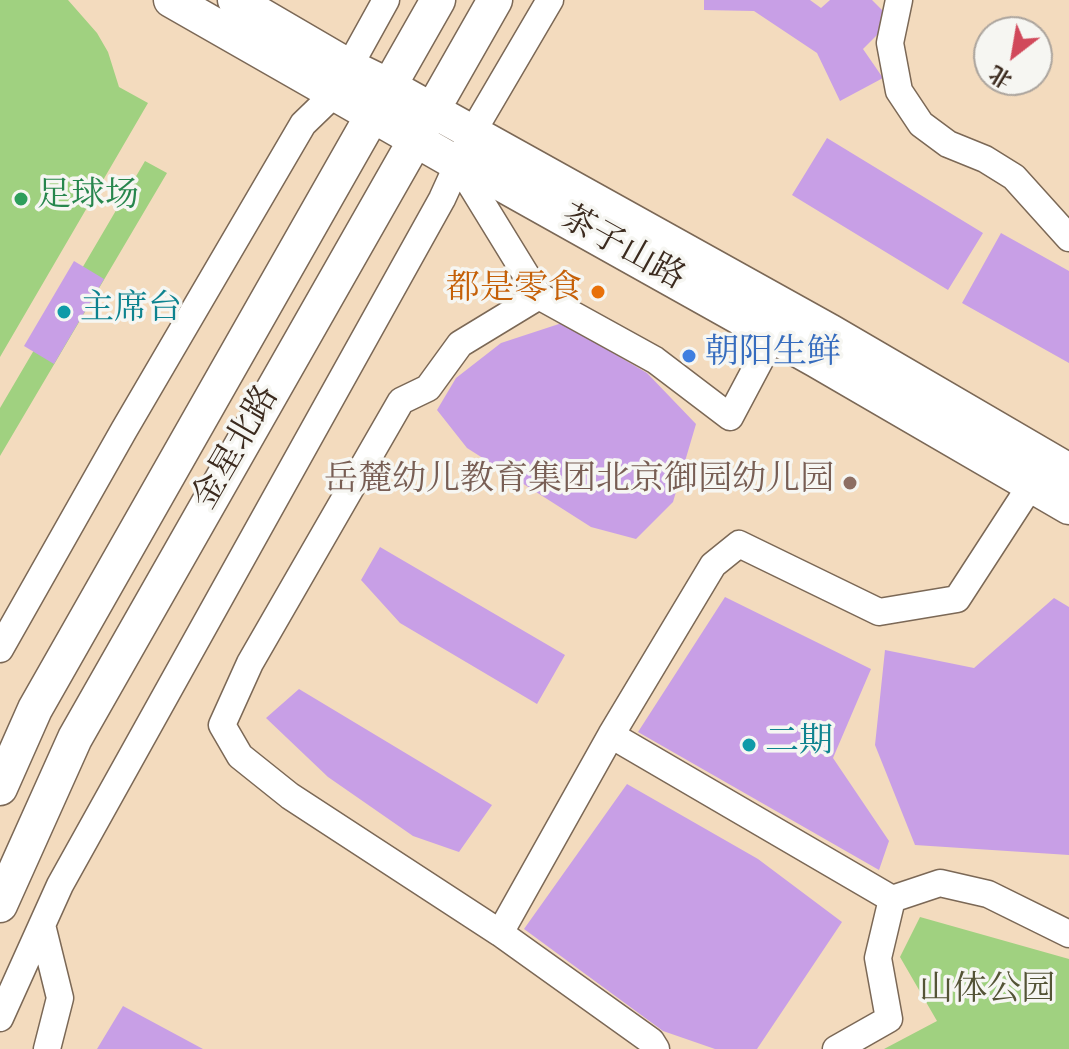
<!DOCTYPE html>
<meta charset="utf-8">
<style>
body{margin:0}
#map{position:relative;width:1069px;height:1049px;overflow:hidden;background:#f3dbbe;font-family:"Sorts Mill Goudy","Noto Serif SC",serif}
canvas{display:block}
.north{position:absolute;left:973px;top:16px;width:80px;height:80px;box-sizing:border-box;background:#f6f6f2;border:2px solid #aba49d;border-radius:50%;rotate:211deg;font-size:22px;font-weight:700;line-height:32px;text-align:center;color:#3b2a1e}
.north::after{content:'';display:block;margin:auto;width:28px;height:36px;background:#d1495b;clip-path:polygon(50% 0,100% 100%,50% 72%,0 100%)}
</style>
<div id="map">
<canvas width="1069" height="1049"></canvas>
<div class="north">北</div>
</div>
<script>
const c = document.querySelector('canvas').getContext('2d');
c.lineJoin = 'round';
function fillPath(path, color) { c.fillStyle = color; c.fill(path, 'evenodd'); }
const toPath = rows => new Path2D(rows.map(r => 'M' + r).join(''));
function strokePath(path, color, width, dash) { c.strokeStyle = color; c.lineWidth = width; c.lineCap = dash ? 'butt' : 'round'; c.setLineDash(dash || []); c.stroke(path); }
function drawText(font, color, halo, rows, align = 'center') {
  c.font = font + ' "Sorts Mill Goudy","Noto Serif SC",serif'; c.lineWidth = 7; c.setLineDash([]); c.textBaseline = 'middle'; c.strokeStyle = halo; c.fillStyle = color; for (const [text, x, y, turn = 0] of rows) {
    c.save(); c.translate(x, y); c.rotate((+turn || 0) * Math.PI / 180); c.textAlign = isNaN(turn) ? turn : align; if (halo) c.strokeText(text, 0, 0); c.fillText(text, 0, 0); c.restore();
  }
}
const green = toPath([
 [0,0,68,0,97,33,108,52,119,87,148,103,0,357],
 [145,161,167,173,0,456,0,408],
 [920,917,1069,959,1069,1049,884,1049,937,1021,900,957]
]);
const building = toPath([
 [704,0,810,0,821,8,830,0,872,0,892,20,863,49,883,78,840,101,817,53,754,11,704,10],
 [827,138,983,233,948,290,792,195],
 [1001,233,1069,271,1069,363,962,303],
 [74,261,104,279,54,364,24,346],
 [562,323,647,373,696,424,673,502,636,539,591,527,467,448,437,410,456,378,501,343],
 [380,547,565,655,537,704,400,623,361,580],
 [725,597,871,669,833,758,889,841,879,870,638,732],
 [1054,598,1069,607,1069,855,915,845,875,745,885,650,974,668],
 [299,689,492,805,459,852,413,836,328,777,266,718],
 [627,784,758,859,842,922,757,1049,715,1049,663,1031,524,929],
 [123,1006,203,1049,97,1049]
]);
const minor = toPath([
 [899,0,890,43,899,91,921,124,948,144,985,159,1014,177,1069,238],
 [458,164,539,296],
 [0,649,124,430,303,124,334,94,386,0],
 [611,735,892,899],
 [42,925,60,998,47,1049],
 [500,933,290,796,240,756,222,725,250,663,401,401,428,388,460,344,539,296,655,360,730,417,773,336],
 [0,1018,60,885,442,199,472,133,550,0],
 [656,1049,651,1041,500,933,611,735,713,565,739,544,879,612,957,599,1031,485],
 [836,1049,889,1019,878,958,892,899,940,883,988,894,1069,934]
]);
const major = toPath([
 [171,0,458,164,498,182,816,360,1069,507],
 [235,0,348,66,387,85,831,332,1069,471],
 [0,788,35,709,438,0],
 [0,905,75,738,495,0]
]);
const markers = [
 [21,199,8,"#2e9e5b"],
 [598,292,8,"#e8710a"],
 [64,312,8,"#0f9aa8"],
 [689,356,8,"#3f7fe0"],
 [850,483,8,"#8d6e63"],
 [749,745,8,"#0f9aa8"]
];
const leisureNames = [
 ["足球场",37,199]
];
const streetNames = [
 ["茶子山路",621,251,29],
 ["金星北路",239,449,-60]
];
const foodNames = [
 ["都是零食",582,292]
];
const cultureNames = [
 ["主席台",80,312],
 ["二期",765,745]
];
const shopNames = [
 ["朝阳生鲜",705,356]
];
const educationNames = [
 ["岳麓幼儿教育集团北京御园幼儿园",834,483]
];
const parkNames = [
 ["山体公园",987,993]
];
fillPath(green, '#a0d180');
fillPath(building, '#c89fe6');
strokePath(minor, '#7b6856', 29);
strokePath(major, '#7b6856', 37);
strokePath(minor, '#fff', 26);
strokePath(major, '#fff', 34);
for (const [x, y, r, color] of markers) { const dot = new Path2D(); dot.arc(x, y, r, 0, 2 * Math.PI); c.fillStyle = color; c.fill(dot); strokePath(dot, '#f6f6f2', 3); }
drawText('34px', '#27864d', '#f6f6f2', leisureNames, 'left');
drawText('34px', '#3b2a1e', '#f6f6f2', streetNames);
drawText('34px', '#c56008', '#f6f6f2', foodNames, 'right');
drawText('34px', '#0d838f', '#f6f6f2', cultureNames, 'left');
drawText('34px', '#366cbe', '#f6f6f2', shopNames, 'left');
drawText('34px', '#785e54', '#f6f6f2', educationNames, 'right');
drawText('34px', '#545436', '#f6f6f2', parkNames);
</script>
